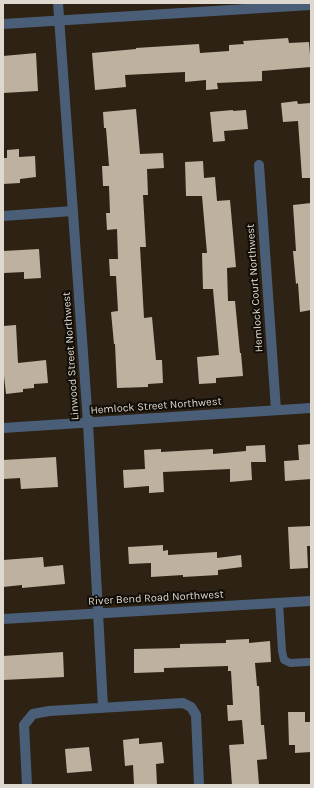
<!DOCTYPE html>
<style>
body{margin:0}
#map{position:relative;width:314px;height:788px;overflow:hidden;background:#2d2214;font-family:Karla,sans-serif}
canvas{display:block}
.frame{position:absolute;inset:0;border:4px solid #dfd8cf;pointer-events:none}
</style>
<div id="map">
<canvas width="314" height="788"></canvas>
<div class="frame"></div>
</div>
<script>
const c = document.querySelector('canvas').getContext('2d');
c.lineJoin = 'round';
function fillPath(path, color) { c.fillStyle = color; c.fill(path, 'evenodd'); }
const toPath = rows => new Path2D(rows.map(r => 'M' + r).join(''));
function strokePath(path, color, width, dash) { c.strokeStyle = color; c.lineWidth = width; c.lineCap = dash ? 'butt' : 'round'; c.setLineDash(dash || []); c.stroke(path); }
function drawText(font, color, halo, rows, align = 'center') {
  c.font = font + ' Karla,sans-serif'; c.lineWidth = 4; c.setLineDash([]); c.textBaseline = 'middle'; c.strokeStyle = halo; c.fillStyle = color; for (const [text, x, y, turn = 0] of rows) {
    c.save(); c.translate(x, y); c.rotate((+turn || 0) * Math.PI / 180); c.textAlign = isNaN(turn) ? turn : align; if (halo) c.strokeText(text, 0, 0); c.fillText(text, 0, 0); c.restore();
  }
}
const building = toPath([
 [288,38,289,43,309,42,311,67,262,71,262,81,217,83,218,89,206,90,206,80,185,82,185,72,125,75,126,87,95,90,92,53,136,49,136,48,199,44,200,53,229,51,229,45,244,44,243,41],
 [36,53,38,91,3,93,3,56],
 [297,101,298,104,311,103,311,178,302,178,298,121,283,122,281,103],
 [136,109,140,154,163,153,164,168,147,169,148,195,143,195,146,247,140,247,144,318,152,317,156,360,162,360,163,383,148,384,148,387,117,388,115,344,114,344,111,312,118,311,116,276,110,276,109,259,118,259,117,229,107,230,106,213,110,213,109,186,103,186,102,166,109,166,106,128,104,128,103,112],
 [233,110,233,111,246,110,248,129,224,131,225,141,213,142,210,112],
 [19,149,19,157,35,156,36,177,20,179,20,183,3,184,3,158,7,158,7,150],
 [203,161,204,178,215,177,217,201,230,200,236,267,227,268,228,301,235,301,240,353,241,353,243,376,216,378,216,383,199,384,197,357,219,355,213,289,203,289,202,253,207,253,202,196,186,196,185,162],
 [311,203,311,310,300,312,298,283,296,284,293,251,296,251,293,205],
 [39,249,41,278,24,279,24,272,4,273,3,251],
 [16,325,18,363,46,360,48,383,34,384,34,388,23,389,23,392,6,394,3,367,3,326],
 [311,444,311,479,285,481,284,461,299,460,298,445],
 [265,445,266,462,251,462,252,480,230,482,230,469,163,472,164,492,149,493,149,486,124,488,123,470,145,469,144,450,161,449,161,452,213,449,213,454,246,451,246,446],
 [56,457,58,487,21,489,20,478,3,479,3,460],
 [311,526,311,546,307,546,308,568,290,569,288,527],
 [163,545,163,551,168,550,168,555,217,552,217,558,241,555,242,567,218,570,218,575,183,577,183,575,151,577,151,563,129,564,128,547],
 [43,557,44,567,63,565,65,584,22,588,22,585,3,587,3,560],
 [249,639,249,643,270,641,271,662,255,663,257,686,259,686,261,725,264,725,267,759,257,760,259,785,232,785,229,745,244,744,242,720,228,721,227,705,233,705,231,671,228,671,228,666,164,668,164,672,134,673,134,649,180,648,180,644,226,643,226,640],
 [63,652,64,677,3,680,3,656],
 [288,712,305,712,305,722,311,722,311,752,295,753,295,745,289,745],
 [139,738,139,744,162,742,164,763,156,764,157,785,134,785,133,765,125,766,123,740],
 [89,747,92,771,67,773,65,749]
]);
const lane = toPath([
 [279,603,282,651,284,660,290,663,308,662]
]);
const street = toPath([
 [58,3,88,423,103,707],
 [3,24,311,5],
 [259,165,276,410],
 [3,216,73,211],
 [3,428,311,408],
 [3,619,311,601],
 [27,785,24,725,33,714,49,711,183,703,191,707,196,715,199,785]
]);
const streetNames = [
 ["Hemlock Court Northwest",255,288,-94],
 ["Linwood Street Northwest",71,356,-94],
 ["Hemlock Street Northwest",156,406,-4],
 ["River Bend Road Northwest",156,598,-3]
];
fillPath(building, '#bfb19f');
strokePath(lane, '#4a5f77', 8);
strokePath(street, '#4a5f77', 10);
drawText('11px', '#dfd8cf', '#110d07', streetNames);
</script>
